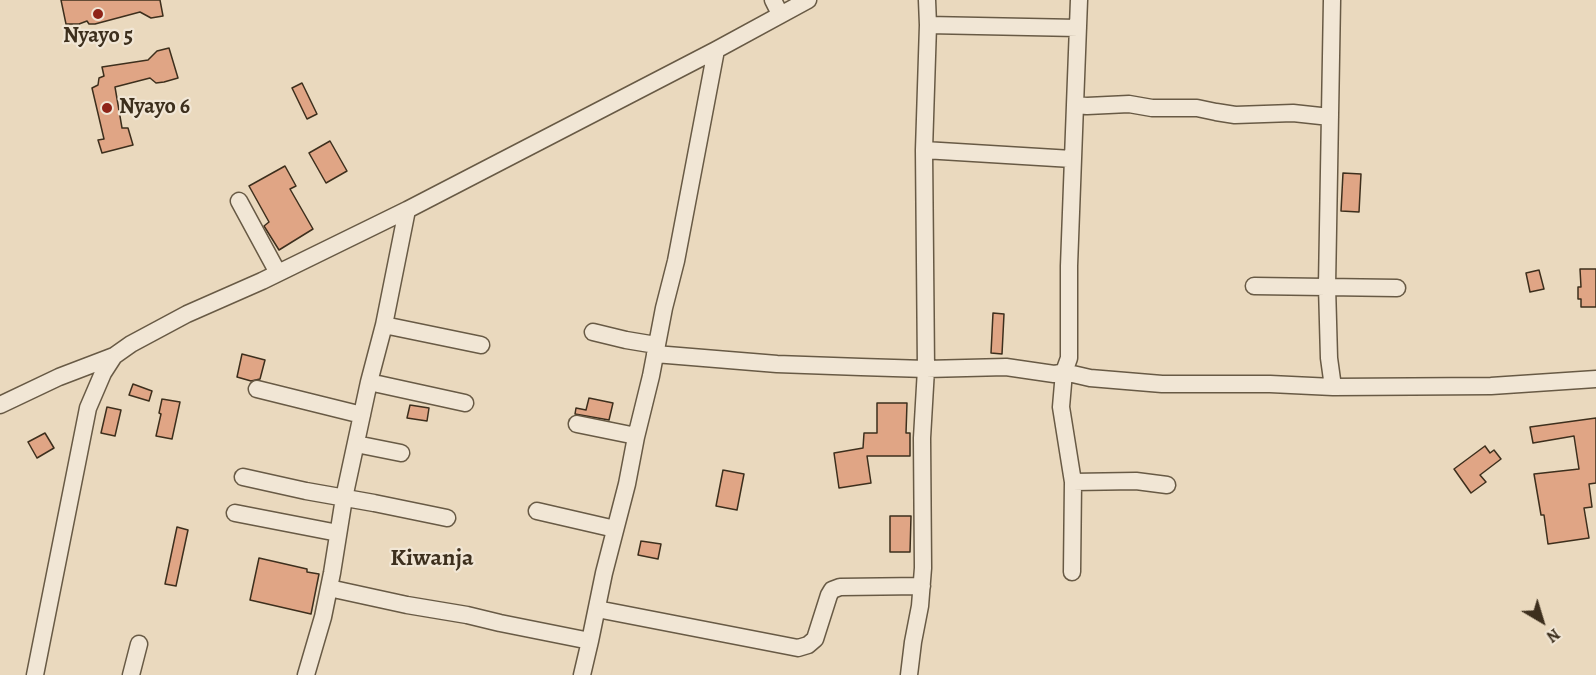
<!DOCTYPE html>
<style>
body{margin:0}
#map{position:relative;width:1596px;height:675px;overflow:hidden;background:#ead9be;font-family:Alegreya,serif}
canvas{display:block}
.north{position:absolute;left:1512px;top:591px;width:60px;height:60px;-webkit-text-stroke:4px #f1e6d5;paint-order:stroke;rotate:142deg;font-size:16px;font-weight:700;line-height:24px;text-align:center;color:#3d2f1d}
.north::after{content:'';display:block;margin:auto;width:21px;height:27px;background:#3d2f1d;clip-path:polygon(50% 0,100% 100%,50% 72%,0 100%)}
</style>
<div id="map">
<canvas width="1596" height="675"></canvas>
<div class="north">N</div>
</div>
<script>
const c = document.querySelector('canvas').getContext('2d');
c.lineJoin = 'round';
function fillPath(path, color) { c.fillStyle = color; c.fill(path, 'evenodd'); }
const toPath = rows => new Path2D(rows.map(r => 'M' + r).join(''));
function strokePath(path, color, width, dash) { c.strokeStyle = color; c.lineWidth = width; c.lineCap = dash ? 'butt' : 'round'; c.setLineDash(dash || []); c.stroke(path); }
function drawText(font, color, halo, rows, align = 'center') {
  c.font = font + ' Alegreya,serif'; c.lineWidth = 4.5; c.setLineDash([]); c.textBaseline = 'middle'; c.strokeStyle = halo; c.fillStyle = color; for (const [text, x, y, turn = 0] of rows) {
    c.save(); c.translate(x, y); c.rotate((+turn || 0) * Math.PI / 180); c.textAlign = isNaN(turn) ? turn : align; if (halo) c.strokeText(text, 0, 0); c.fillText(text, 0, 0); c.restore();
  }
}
const building = toPath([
 [61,0,160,0,163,16,151,18,140,12,95,24,89,24,87,21,79,24,66,24,61,0],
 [169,48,178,78,164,82,156,83,150,78,115,87,122,128,128,128,133,145,102,153,98,140,104,139,92,88,98,85,99,78,104,76,102,67,148,60,157,51,169,48],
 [302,83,317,114,307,119,292,88,302,83],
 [330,141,347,171,326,183,309,153,330,141],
 [285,166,296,186,290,189,313,229,279,250,264,226,269,222,249,186,285,166],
 [1343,173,1361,174,1359,212,1341,211,1343,173],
 [1580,269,1596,269,1596,307,1581,307,1581,299,1578,299,1578,287,1581,287,1580,269],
 [1539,270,1544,289,1530,292,1526,273,1539,270],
 [993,313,1004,314,1002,354,991,353,993,313],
 [242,354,265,360,260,379,251,381,237,377,242,354],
 [133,384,152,391,149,401,129,395,133,384],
 [589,398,613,403,609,420,575,414,576,408,586,410,589,398],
 [162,399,180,402,172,439,156,436,161,414,159,413,162,399],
 [877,403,907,403,906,433,910,433,910,456,867,456,871,483,839,488,834,453,863,448,864,433,877,433,877,403],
 [410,405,429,408,427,421,407,418,410,405],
 [107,407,121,410,115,436,101,433,107,407],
 [1596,418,1596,483,1589,484,1592,507,1584,508,1589,538,1548,544,1544,515,1541,515,1534,474,1579,469,1574,436,1533,443,1530,427,1596,418],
 [45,433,54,448,37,458,28,442,45,433],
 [1485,446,1490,453,1494,450,1501,459,1480,475,1486,482,1471,493,1454,469,1485,446],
 [723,470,744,474,737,510,716,506,723,470],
 [890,516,911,516,910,552,890,552,890,516],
 [177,527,188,530,176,586,165,584,177,527],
 [641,541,661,544,658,559,638,555,641,541],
 [259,558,307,569,307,572,319,574,311,614,250,600,259,558]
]);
const minor = toPath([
 [773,0,780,14],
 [927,0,928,25,1078,28],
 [1332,0,1327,286,1329,358,1333,387],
 [1075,105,1079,0],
 [924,150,1072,159],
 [239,201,278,273],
 [1254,286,1397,288],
 [384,325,481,345],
 [593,332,626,340,656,345],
 [655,354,777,364,861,367,926,369,1006,367,1054,374,1064,372,1090,378,1162,384,1270,384,1333,387,1491,386,1596,379],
 [369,382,465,403],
 [257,389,362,415],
 [0,405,59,377,114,356],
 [577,424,636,436],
 [356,444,401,453],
 [243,477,306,491,374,503,447,518],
 [1073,482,1136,481,1167,485],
 [537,511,615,529],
 [235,513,338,533],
 [1072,572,1073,482,1061,407,1064,372,1069,358,1069,266,1075,105,1087,106,1129,104,1152,108,1197,108,1216,112,1235,115,1293,113,1330,117],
 [329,588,407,605,467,615,500,623,590,641],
 [597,609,798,648,808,645,815,639,829,595,832,590,840,587,922,586],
 [35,675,88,408,103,373,114,356,131,344,187,314,262,281,407,210,716,50,808,0],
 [131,675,139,644],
 [306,675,323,617,332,573,344,498,369,382,384,325,407,210],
 [582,675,590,641,604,573,627,484,636,437,651,376,664,308,676,261,716,50],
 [909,675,913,642,920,606,923,568,922,438,926,369,924,150,928,25]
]);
const markers = [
 [98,14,6,"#8f2418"],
 [107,108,6,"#8f2418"]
];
const poiNames = [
 ["Nyayo 5",98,37],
 ["Nyayo 6",119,108,"left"]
];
const neighbourhoodNames = [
 ["Kiwanja",432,559]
];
fillPath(building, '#e0a585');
strokePath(building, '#3d2f1d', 1.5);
strokePath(minor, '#685a45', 19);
strokePath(minor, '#f1e6d5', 16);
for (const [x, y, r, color] of markers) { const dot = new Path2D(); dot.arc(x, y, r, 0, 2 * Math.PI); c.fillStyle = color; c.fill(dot); strokePath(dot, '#f1e6d5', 2); }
drawText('bold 22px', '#3d2f1d', '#f1e6d5', poiNames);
drawText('bold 24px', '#3d2f1d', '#f1e6d5', neighbourhoodNames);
</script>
